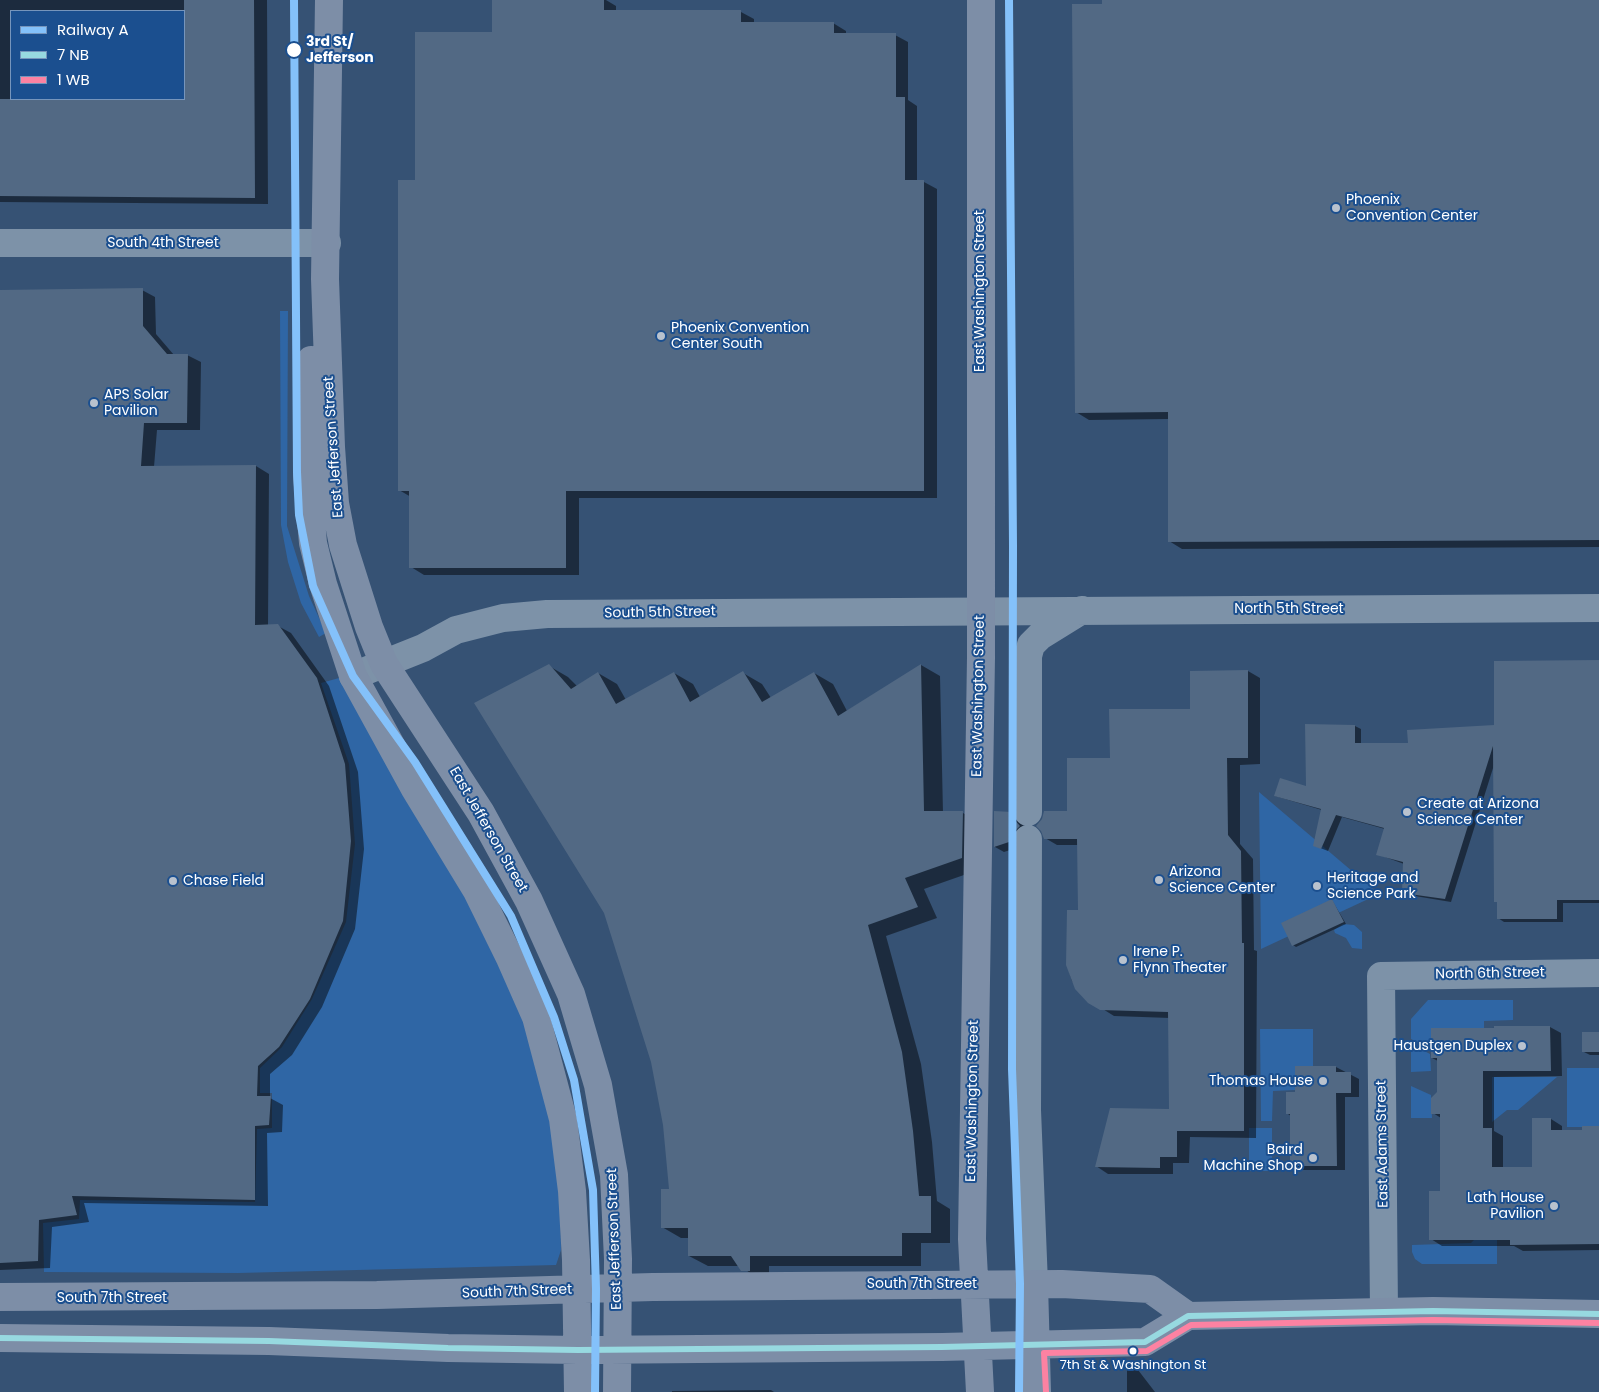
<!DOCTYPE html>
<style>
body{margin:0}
#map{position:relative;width:1599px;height:1392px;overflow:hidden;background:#365274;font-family:Poppins,sans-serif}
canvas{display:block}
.legend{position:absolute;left:10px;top:10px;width:175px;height:90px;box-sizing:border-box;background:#1b4f8f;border:1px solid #7695bc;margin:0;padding:6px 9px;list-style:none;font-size:15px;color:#fff}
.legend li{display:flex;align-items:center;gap:10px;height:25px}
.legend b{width:25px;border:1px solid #7695bc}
</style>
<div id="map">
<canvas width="1599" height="1392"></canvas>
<ul class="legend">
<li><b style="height:6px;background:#84c1fa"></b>Railway A</li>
<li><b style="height:6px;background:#97d9e0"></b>7 NB</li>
<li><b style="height:6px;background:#fc82a2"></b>1 WB</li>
</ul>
</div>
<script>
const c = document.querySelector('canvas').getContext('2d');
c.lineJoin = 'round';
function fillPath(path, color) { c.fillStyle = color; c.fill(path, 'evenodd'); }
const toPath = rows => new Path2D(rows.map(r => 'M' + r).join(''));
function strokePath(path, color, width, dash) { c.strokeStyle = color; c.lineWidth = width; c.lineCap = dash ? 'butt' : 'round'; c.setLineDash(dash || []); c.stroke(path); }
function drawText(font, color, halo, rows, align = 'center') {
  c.font = font + ' Poppins,sans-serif'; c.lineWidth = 4; c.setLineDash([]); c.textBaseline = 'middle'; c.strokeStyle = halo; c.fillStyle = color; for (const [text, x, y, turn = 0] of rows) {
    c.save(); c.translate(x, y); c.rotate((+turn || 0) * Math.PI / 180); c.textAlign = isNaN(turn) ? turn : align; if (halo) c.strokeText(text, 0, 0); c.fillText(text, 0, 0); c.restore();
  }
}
const green = toPath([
 [280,311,288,311,287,526,309,596,326,633,319,637,301,603,288,562,281,525],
 [339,678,469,897,524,1018,554,1119,560,1191,561,1250,556,1265,238,1273,44,1272,43,1223,79,1219,80,1200,255,1202,257,1129,272,1128,272,1093,260,1093,260,1068,282,1047,312,999,346,922,355,844,349,764,321,683],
 [1259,792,1379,894,1261,949],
 [1343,924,1354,925,1362,932,1362,949,1352,948,1346,938,1335,933,1334,930],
 [1428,1000,1513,1000,1513,1020,1484,1021,1484,1028,1423,1045,1411,1039,1411,1019],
 [1260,1029,1313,1029,1313,1066,1295,1066,1295,1090,1273,1091,1272,1121,1261,1121],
 [1411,1044,1430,1054,1431,1071,1411,1072],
 [1567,1068,1599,1068,1599,1127,1567,1127],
 [1492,1077,1557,1077,1518,1110,1507,1110,1492,1122],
 [1411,1086,1431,1095,1432,1118,1411,1118],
 [1249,1128,1272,1128,1272,1171,1249,1171],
 [1497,1234,1497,1264,1422,1264,1415,1259,1412,1252,1412,1245,1471,1243,1474,1240]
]);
const shadow = toPath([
 [0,0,267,0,268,204,0,202],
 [11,11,184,11,184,99,11,99],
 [493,0,606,0,616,6,616,12,741,12,754,19,754,23,833,23,846,31,846,35,895,35,908,42,908,100,917,106,917,182,924,182,937,189,937,498,579,498,579,575,424,575,411,567,411,497,399,490,416,182,493,33],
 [1103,0,1599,0,1599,547,1182,549,1169,541,1169,419,1089,420,1076,412],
 [142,290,155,297,156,334,174,355,187,355,201,362,200,430,157,430,154,467,256,466,269,474,268,626,278,626,291,633,329,686,358,772,364,849,355,929,322,1007,292,1055,270,1074,270,1098,283,1105,282,1132,267,1133,268,1206,84,1203,89,1222,52,1227,50,1268,0,1270,0,291],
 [1599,661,1599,903,1563,903,1563,922,1504,922,1498,918,1494,765,1451,902,1409,895,1403,892,1404,864,1377,854,1385,829,1342,817,1328,851,1315,846,1322,810,1275,796,1307,788,1355,726,1361,729,1361,744,1409,744,1495,726],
 [921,665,940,676,943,813,963,813,982,824,981,869,924,889,937,918,886,936,921,1064,932,1142,937,1201,950,1209,950,1243,921,1243,921,1266,769,1266,769,1281,762,1281,740,1266,708,1266,689,1256,689,1238,681,1238,662,1227,670,1190,664,1125,652,1062,549,666,568,677,577,686,598,673,617,684,626,700,674,673,693,684,700,697,743,673,762,684,771,698,814,673,833,684,847,711],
 [1248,671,1260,678,1260,764,1240,765,1240,844,1253,859,1254,950,1257,951,1256,1138,1190,1137,1189,1163,1173,1163,1173,1174,1108,1174,1096,1166,1171,1110,1170,1018,1114,1016,1082,996,1072,981,1067,965,1079,911,1079,845,1057,845,1045,838,1111,760,1191,710],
 [995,813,1012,813,1022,818,1024,827,1022,846,1004,852,995,847],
 [1332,900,1346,924,1296,947,1293,945],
 [1550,1027,1561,1033,1562,1076,1494,1077,1494,1131,1503,1136,1503,1168,1533,1168,1551,1119,1562,1126,1562,1132,1584,1132,1599,1128,1599,1250,1523,1251,1514,1246,1442,1246,1431,1239,1441,1192,1441,1118,1433,1113,1438,1093,1438,1061,1432,1058,1432,1029],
 [1599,1033,1599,1055,1590,1055,1584,1052],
 [1336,1067,1359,1079,1359,1097,1345,1097,1345,1170,1300,1170,1291,1165,1291,1116,1288,1114,1296,1093],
 [1127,1361,1135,1366,1155,1392,1127,1392],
 [771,1390,774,1392,672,1392,672,1391]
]);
const building = toPath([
 [184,0,254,0,255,198,0,196,0,99,184,99],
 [492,0,604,0,604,10,741,10,741,22,834,22,834,33,896,33,896,97,905,97,905,180,924,180,924,491,566,491,566,568,409,568,409,491,398,491,398,180,415,180,415,32,492,32],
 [1102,0,1599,0,1599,540,1168,542,1168,412,1075,413,1072,4,1102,4],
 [143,288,143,326,167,354,188,354,187,423,144,423,141,466,256,465,255,625,278,624,317,678,345,764,351,841,343,921,310,999,279,1047,258,1066,257,1096,271,1096,269,1125,255,1126,255,1200,72,1196,77,1215,39,1220,38,1261,0,1263,0,290],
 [1599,660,1599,900,1557,900,1557,919,1497,919,1497,902,1494,902,1493,746,1445,899,1402,893,1403,862,1376,855,1384,828,1336,815,1321,849,1313,846,1321,809,1274,796,1280,778,1306,786,1305,724,1355,725,1355,743,1408,743,1407,730,1494,725,1494,661],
 [549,664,571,689,598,672,616,704,674,672,690,702,743,671,762,702,814,672,838,716,921,664,924,811,963,811,962,858,905,878,918,907,868,925,902,1052,913,1131,919,1196,931,1196,931,1233,902,1233,902,1256,750,1256,750,1271,741,1271,731,1256,688,1256,688,1228,661,1228,661,1189,669,1189,663,1125,651,1062,604,913,474,703],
 [1248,670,1248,758,1227,758,1228,835,1241,851,1242,943,1244,943,1244,1131,1177,1131,1177,1157,1160,1157,1160,1168,1095,1167,1110,1108,1169,1109,1168,1012,1100,1010,1088,1003,1075,989,1066,965,1067,910,1078,910,1077,839,1044,839,1041,831,1036,826,1042,819,1044,811,1067,811,1067,758,1110,758,1109,709,1190,709,1190,671],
 [994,811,1012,812,1014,819,1020,826,1014,832,1012,841,994,847],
 [1332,899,1344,922,1292,946,1281,923],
 [1494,1026,1550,1026,1551,1071,1483,1071,1483,1128,1492,1128,1492,1167,1532,1167,1532,1118,1551,1118,1551,1130,1582,1130,1582,1126,1599,1126,1599,1244,1510,1245,1510,1240,1429,1240,1429,1191,1440,1191,1440,1114,1431,1114,1431,1098,1437,1092,1437,1058,1431,1058,1431,1028,1494,1028],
 [1582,1032,1599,1032,1599,1052,1582,1052],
 [1295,1066,1336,1066,1336,1072,1351,1072,1351,1093,1336,1093,1337,1166,1290,1166,1290,1114,1286,1114,1286,1092,1295,1092]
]);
const minor = toPath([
 [0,243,327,243],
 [353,676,423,648,456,630,503,618,547,614,1599,608],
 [1028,812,1028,656,1031,645,1040,636,1082,610],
 [1028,839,1027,1110,1034,1284],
 [1384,1312,1381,976,1599,973]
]);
const major = toPath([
 [329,0,325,279,331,447,335,503,343,545,369,627,384,664,481,813,529,901,571,994,598,1085,614,1175,618,1259,617,1392],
 [311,360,307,475,313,543,323,584,353,676,415,789,477,891,510,958,536,1017,563,1119,572,1191,576,1260,578,1392],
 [1034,1284,1037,1392],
 [0,1297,377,1295,653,1287,1062,1284,1150,1289,1188,1316],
 [0,1338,269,1341,448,1348,578,1350,942,1347,1145,1342,1188,1316,1433,1311,1599,1314],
 [980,1392,972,1239,981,657,981,0]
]);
const bus1 = toPath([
 [0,1338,269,1341,448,1348,578,1350,942,1347,1145,1342,1188,1316,1433,1311,1599,1314]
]);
const bus2 = toPath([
 [1046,1392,1044,1353,1147,1351,1191,1325,1433,1320,1599,1323]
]);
const rail1 = toPath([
 [294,0,297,472,299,515,313,586,353,676,415,762,511,916,554,1017,574,1080,593,1190,596,1289,595,1392],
 [1009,0,1013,545,1012,1069,1020,1284,1019,1392]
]);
const markers = [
 [294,50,8,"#fff"],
 [1336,208,5,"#b9c2ce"],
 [661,336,5,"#b9c2ce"],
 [94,403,5,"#b9c2ce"],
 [1407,812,5,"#b9c2ce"],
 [1159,880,5,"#b9c2ce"],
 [173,881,5,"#b9c2ce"],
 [1317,886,5,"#b9c2ce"],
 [1123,960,5,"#b9c2ce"],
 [1522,1046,5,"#b9c2ce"],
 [1323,1081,5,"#b9c2ce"],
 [1313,1158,5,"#b9c2ce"],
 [1554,1206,5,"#b9c2ce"],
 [1133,1351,4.5,"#fff"]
];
const busNames = [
 ["7th St & Washington St",1133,1366]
];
const stopNames = [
 ["3rd St/",306,42],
 ["Jefferson",306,58]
];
const poiNames = [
 ["Phoenix",1346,200],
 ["Convention Center",1346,216],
 ["Phoenix Convention",671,328],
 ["Center South",671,344],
 ["APS Solar",104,395],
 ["Pavilion",104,411],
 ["Create at Arizona",1417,804],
 ["Science Center",1417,820],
 ["Arizona",1169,872],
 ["Science Center",1169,888],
 ["Heritage and",1327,878],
 ["Science Park",1327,894],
 ["Chase Field",183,881],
 ["Irene P.",1133,952],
 ["Flynn Theater",1133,968],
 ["Haustgen Duplex",1512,1046,"right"],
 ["Thomas House",1313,1081,"right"],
 ["Baird",1303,1150,"right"],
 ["Machine Shop",1303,1166,"right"],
 ["Lath House",1544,1198,"right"],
 ["Pavilion",1544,1214,"right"]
];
const streetNames = [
 ["South 4th Street",163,243],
 ["East Washington Street",980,291,-90],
 ["East Jefferson Street",334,447,-94],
 ["North 5th Street",1289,609],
 ["South 5th Street",660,613,-1],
 ["East Washington Street",979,696,-89],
 ["East Jefferson Street",488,830,60],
 ["North 6th Street",1490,974,-1],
 ["East Washington Street",973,1101,-89],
 ["East Adams Street",1383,1144,-91],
 ["East Jefferson Street",615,1239,-92],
 ["South 7th Street",922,1284],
 ["South 7th Street",517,1292,-2],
 ["South 7th Street",112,1298]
];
fillPath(green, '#2f66a5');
fillPath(shadow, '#0007');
fillPath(building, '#526984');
strokePath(minor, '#7d92a8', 28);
strokePath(major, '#7d8ea7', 28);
strokePath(bus1, '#97d9e0', 6);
strokePath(bus2, '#fc82a2', 6);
strokePath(rail1, '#84c1fa', 8);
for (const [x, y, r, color] of markers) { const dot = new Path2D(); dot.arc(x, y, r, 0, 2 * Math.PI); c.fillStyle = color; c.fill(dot); strokePath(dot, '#1b4f8f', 2); }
drawText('13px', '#fff', '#1b4f8f', busNames);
drawText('bold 14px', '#fff', '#1b4f8f', stopNames, 'left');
drawText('14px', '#fff', '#1b4f8f', poiNames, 'left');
drawText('14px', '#fff', '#1b4f8f', streetNames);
</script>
